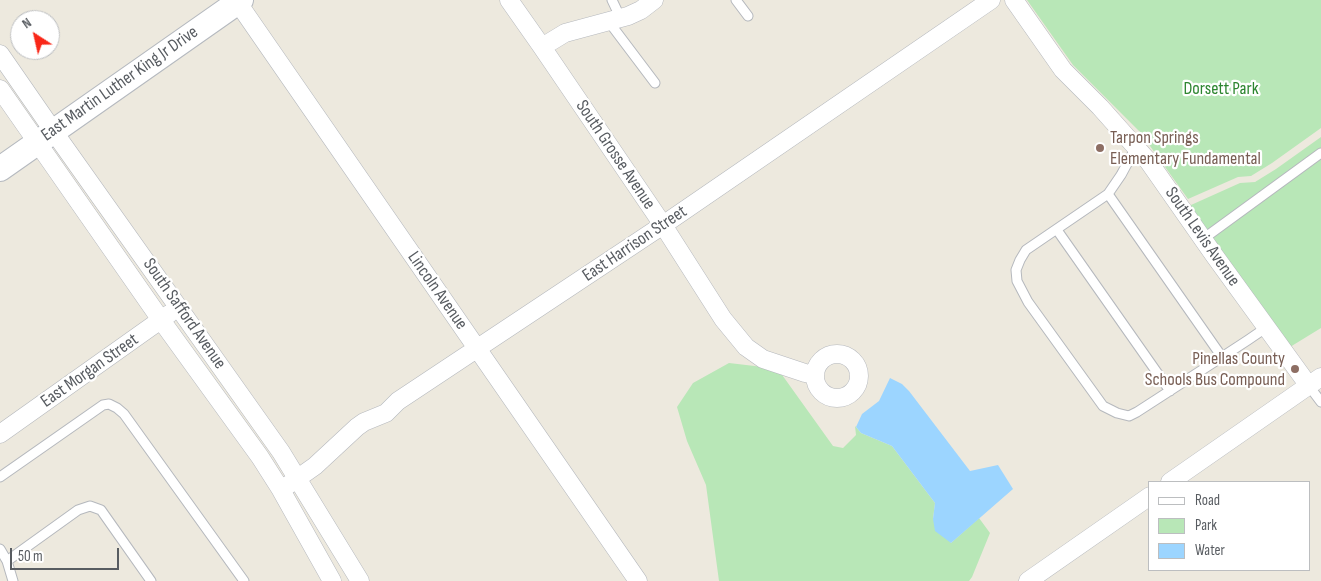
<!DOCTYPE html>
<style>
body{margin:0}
#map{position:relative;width:1321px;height:581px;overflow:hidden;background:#ede9de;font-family:"Sofia Sans Condensed",sans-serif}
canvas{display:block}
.legend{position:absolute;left:1148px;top:481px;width:162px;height:90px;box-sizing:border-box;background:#fff;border:1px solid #bcbec0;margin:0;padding:6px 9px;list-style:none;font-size:15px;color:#585c61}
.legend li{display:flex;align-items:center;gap:10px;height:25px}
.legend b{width:25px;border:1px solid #bcbec0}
.north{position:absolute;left:10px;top:10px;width:50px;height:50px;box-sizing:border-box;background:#fff;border:1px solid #bcbec0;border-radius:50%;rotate:325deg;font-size:14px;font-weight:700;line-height:20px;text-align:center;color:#585c61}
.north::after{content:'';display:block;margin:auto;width:18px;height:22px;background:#f92718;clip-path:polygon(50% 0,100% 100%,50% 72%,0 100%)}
.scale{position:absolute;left:10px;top:548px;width:109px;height:22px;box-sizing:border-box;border:2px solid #585c61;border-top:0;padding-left:6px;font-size:15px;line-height:18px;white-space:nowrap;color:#585c61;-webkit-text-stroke:4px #fff;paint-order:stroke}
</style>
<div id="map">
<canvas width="1321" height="581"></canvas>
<ul class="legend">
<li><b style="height:6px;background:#fff"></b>Road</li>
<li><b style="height:14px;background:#b8e7b7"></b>Park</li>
<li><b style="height:14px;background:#9cd5ff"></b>Water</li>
</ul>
<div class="north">N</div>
<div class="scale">50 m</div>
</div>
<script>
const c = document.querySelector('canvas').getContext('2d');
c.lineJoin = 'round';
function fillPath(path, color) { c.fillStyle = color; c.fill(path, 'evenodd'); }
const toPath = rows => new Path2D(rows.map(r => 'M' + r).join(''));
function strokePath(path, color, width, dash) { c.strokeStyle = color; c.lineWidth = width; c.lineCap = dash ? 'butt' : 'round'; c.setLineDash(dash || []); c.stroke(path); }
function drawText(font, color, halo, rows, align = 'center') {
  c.font = font + ' "Sofia Sans Condensed",sans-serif'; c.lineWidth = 4.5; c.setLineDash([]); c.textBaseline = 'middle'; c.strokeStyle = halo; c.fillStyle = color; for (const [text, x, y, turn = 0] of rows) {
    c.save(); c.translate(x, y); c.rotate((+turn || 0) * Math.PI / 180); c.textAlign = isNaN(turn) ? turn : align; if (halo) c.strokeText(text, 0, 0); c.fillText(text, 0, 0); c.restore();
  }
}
const green = toPath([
 [1027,0,1321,0,1321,128,1272,163,1251,176,1238,177,1188,199,1140,132,1073,65],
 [1321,137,1321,328,1290,347,1188,204,1191,205,1240,183,1255,182,1276,169],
 [729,363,763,367,780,372,833,446,843,448,856,435,855,426,861,433,892,446,935,503,933,519,951,543,979,518,990,533,972,577,969,581,719,581,706,485,687,441,677,407,693,383]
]);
const water = toPath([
 [890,378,902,384,909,391,970,471,998,465,1013,489,951,543,935,531,933,519,935,503,892,446,861,433,856,427,862,414,879,401]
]);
const lane = toPath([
 [612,0,621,19],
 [736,0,748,16],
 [609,22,655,83],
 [1136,147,1121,175,1108,194,1222,357,1248,340,1267,327],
 [1108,194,1026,250,1020,260,1016,270,1017,281,1028,302,1103,406,1117,413,1129,416,1137,412,1222,357],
 [1057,230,1170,391],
 [1203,239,1321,153],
 [1309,386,1321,402],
 [0,477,103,405,109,404,117,408,124,414,244,581],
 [0,549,7,561,78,510,90,506,101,510,151,581],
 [7,561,13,581]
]);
const street = toPath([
 [236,0,638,581],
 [509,0,542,47,663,225,723,319,746,347,763,359,805,373,815,375],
 [1014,0,1063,70,1100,107,1149,162,1214,255,1309,386],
 [542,47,565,33,628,16,641,10,654,0],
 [0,54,54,132,281,452,360,581],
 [0,89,161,320,260,457,281,490,332,581],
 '815 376a22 22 0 1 1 44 0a22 22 0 1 1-44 0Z',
 [0,434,169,314],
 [1170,482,1321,377],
 [281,490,315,466,357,427,364,422,386,413,398,401,663,225,991,0],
 [1028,581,1150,496]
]);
const secondary = toPath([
 [0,169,241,0]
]);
const markers = [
 [1100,148,5,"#8d6e63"],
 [1295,369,5,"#8d6e63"]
];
const streetNames = [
 ["East Martin Luther King Jr Drive",120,84,-35],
 ["South Grosse Avenue",615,155,56],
 ["South Levis Avenue",1202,237,55],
 ["East Harrison Street",635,244,-34],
 ["Lincoln Avenue",437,291,55],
 ["South Safford Avenue",184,314,55],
 ["East Morgan Street",90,371,-35]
];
const parkNames = [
 ["Dorsett Park",1221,89]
];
const educationNames = [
 ["Tarpon Springs",1110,138],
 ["Elementary Fundamental",1110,159],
 ["Pinellas County",1285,359,"right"],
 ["Schools Bus Compound",1285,380,"right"]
];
fillPath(green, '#b8e7b7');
fillPath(water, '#9cd5ff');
strokePath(lane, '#b5b8bd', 11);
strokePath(street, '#b5b8bd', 19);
strokePath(secondary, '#b5b9bf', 26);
strokePath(lane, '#fff', 9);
strokePath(street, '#fff', 18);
strokePath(secondary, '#fff', 24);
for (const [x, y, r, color] of markers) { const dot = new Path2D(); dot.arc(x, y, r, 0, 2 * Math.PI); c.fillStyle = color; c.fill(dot); strokePath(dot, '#fff', 2); }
drawText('18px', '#585c61', '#fff', streetNames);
drawText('18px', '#2c852f', '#fff', parkNames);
drawText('18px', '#785e54', '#fff', educationNames, 'left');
</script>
